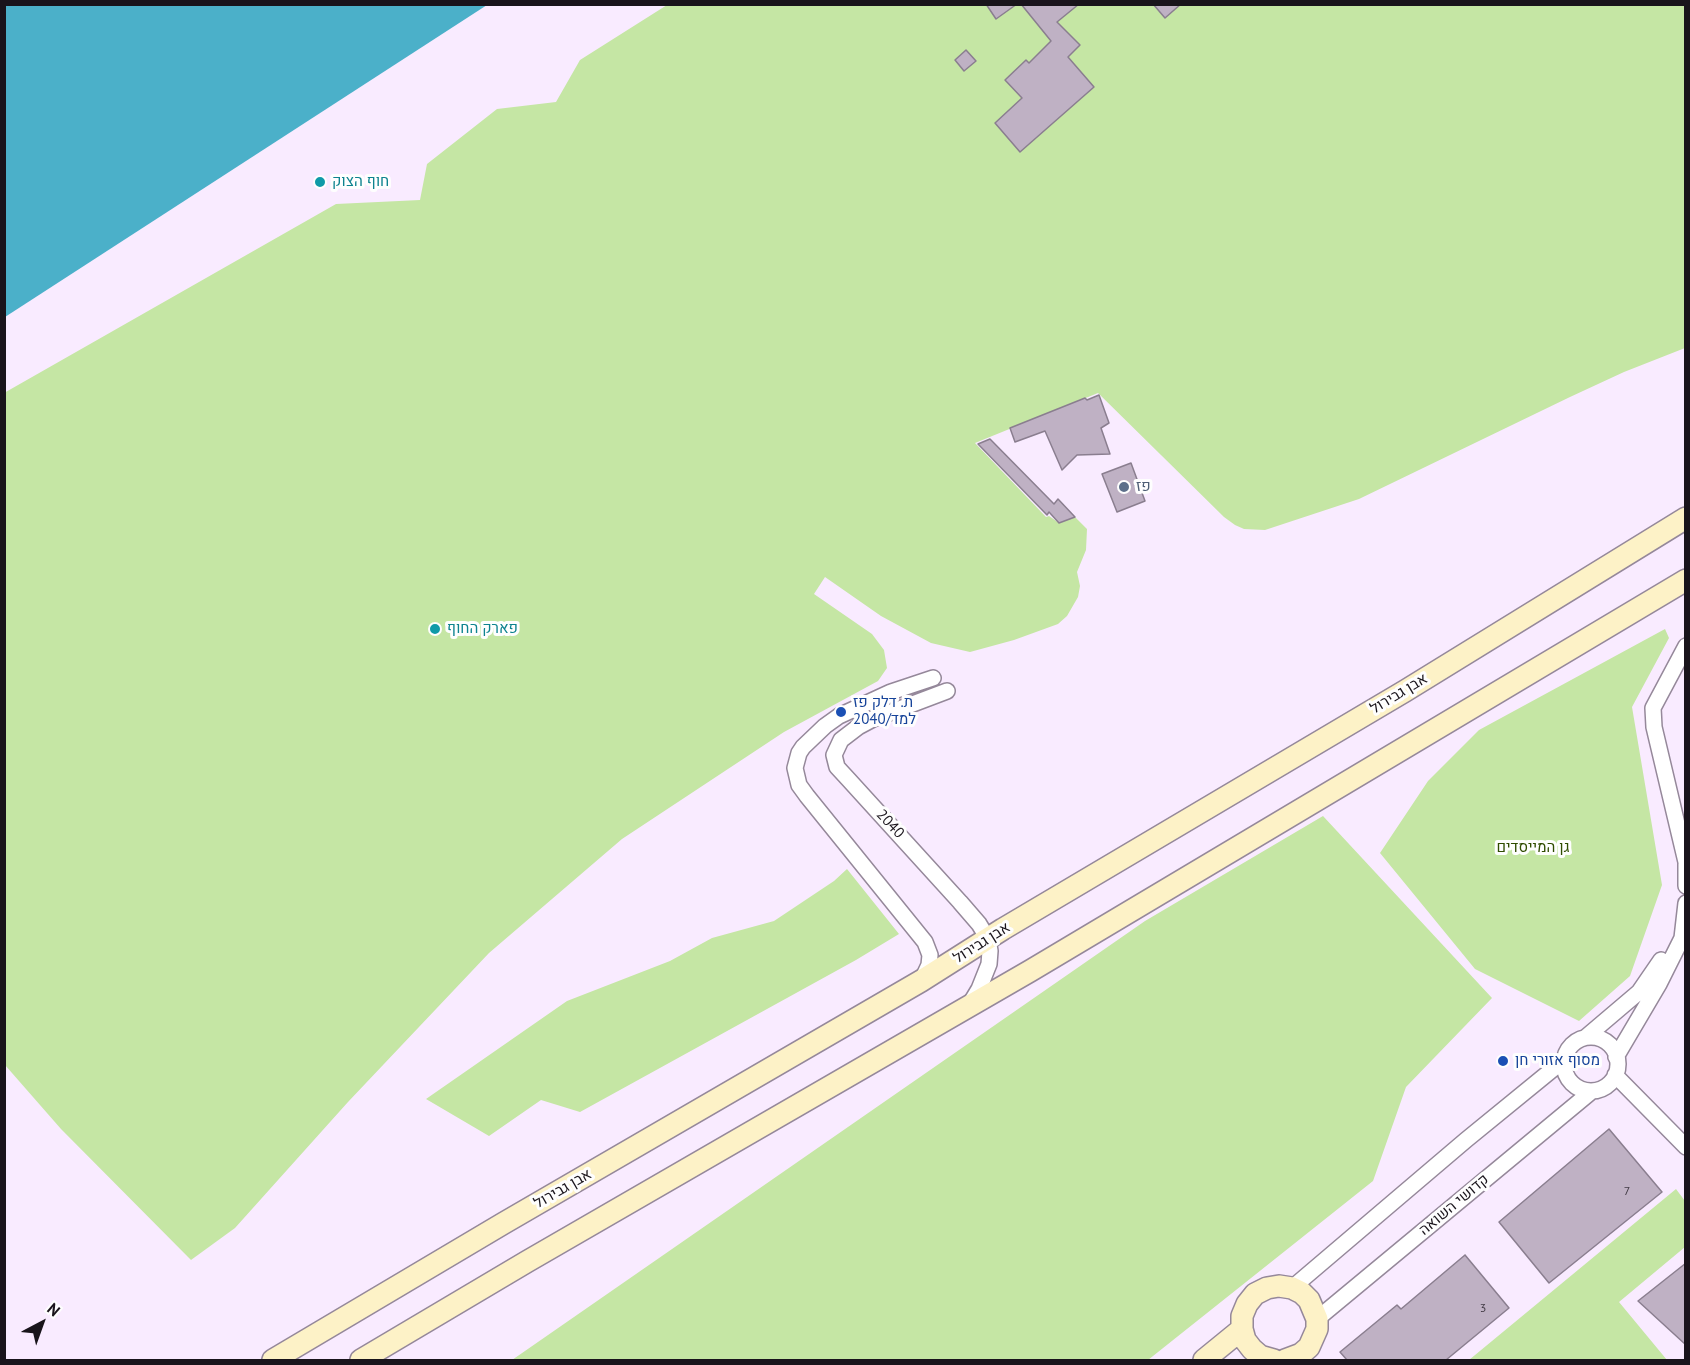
<!DOCTYPE html>
<meta charset="utf-8">
<style>
body{margin:0}
#map{position:relative;width:1690px;height:1365px;overflow:hidden;background:#f9ebff;font-family:"PT Sans",sans-serif}
canvas{display:block}
.frame{position:absolute;inset:0;border:6px solid #19141b;pointer-events:none}
.north{position:absolute;left:12px;top:1293px;width:60px;height:60px;-webkit-text-stroke:4px #fefefe;paint-order:stroke;rotate:41deg;font-size:16px;font-weight:700;line-height:24px;text-align:center;color:#19141b}
.north::after{content:'';display:block;margin:auto;width:21px;height:27px;background:#19141b;clip-path:polygon(50% 0,100% 100%,50% 72%,0 100%)}
</style>
<div id="map">
<canvas width="1690" height="1365"></canvas>
<div class="frame"></div>
<div class="north">N</div>
</div>
<script>
const c = document.querySelector('canvas').getContext('2d');
c.lineJoin = 'round';
function fillPath(path, color) { c.fillStyle = color; c.fill(path, 'evenodd'); }
const toPath = rows => new Path2D(rows.map(r => 'M' + r).join(''));
function strokePath(path, color, width, dash) { c.strokeStyle = color; c.lineWidth = width; c.lineCap = dash ? 'butt' : 'round'; c.setLineDash(dash || []); c.stroke(path); }
function drawText(font, color, halo, rows, align = 'center') {
  c.font = font + ' "PT Sans",Heebo,sans-serif'; c.lineWidth = 6; c.setLineDash([]); c.textBaseline = 'middle'; c.strokeStyle = halo; c.fillStyle = color; for (const [text, x, y, turn = 0] of rows) {
    c.save(); c.translate(x, y); c.rotate((+turn || 0) * Math.PI / 180); c.textAlign = isNaN(turn) ? turn : align; if (halo) c.strokeText(text, 0, 0); c.fillText(text, 0, 0); c.restore();
  }
}
const green = toPath([
 [667,5,1685,5,1685,348,1624,372,1570,397,1359,499,1265,530,1244,529,1235,525,1224,517,1098,393,975,443,1046,517,1049,516,1059,523,1075,517,1087,529,1086,550,1077,572,1080,586,1078,597,1067,616,1058,624,1014,640,970,652,931,643,881,616,825,577,814,594,872,634,884,650,887,668,878,681,784,732,622,839,489,953,348,1102,235,1228,191,1260,61,1129,5,1065,4,393,336,204,420,200,427,164,497,109,556,102,580,60],
 [1665,629,1669,638,1632,707,1662,885,1630,976,1579,1021,1475,969,1380,853,1428,781,1479,730],
 [1323,816,1492,998,1406,1087,1373,1181,1148,1360,512,1360,1145,921],
 [847,869,899,934,856,960,580,1112,541,1100,489,1136,426,1099,567,1001,670,961,712,938,774,921,834,881],
 [1676,1189,1685,1201,1685,1247,1619,1302,1667,1360,1469,1360]
]);
const water = toPath([
 [5,4,487,4,487,5,5,317]
]);
const building = toPath([
 [986,4,1017,4,996,19,986,4],
 [1021,4,1079,4,1057,22,1080,45,1068,57,1094,87,1020,152,995,123,1022,98,1005,80,1026,60,1029,63,1051,41,1021,4],
 [1153,4,1181,4,1165,18,1153,4],
 [966,50,976,61,964,71,955,60,966,50],
 [1099,395,1109,423,1101,428,1110,454,1077,455,1062,470,1045,431,1015,442,1010,428,1085,398,1087,400,1099,395],
 [990,439,1054,504,1058,499,1075,517,1059,523,1049,512,1047,515,978,444,990,439],
 [1131,463,1145,501,1117,512,1102,474,1131,463],
 [1609,1129,1662,1192,1549,1283,1499,1222,1609,1129],
 [1465,1255,1509,1308,1446,1360,1347,1360,1340,1352,1397,1305,1401,1309,1465,1255],
 [1686,1263,1686,1345,1638,1301,1686,1263]
]);
const street = toPath([
 [1686,646,1653,708,1654,727,1686,862],
 [947,691,873,719,858,727,841,740,834,755,837,767,849,780,960,902,979,924,988,939,990,951,989,964,979,989,970,1004],
 [1686,864,1686,886],
 [922,980,929,965,930,955,925,942,807,796,799,785,795,768,799,753,803,747,825,726,839,716,891,692,933,678],
 [1586,1037,1639,992,1661,960],
 '1564 1064a27 27 0 1 1 54 0a27 27 0 1 1-54 0Z',
 [1616,1057,1659,984,1682,938,1686,903],
 [1615,1075,1686,1147],
 [1292,1288,1466,1140,1564,1060],
 [1317,1319,1592,1091]
]);
const secondary = toPath([
 [273,1360,504,1223,921,981,1003,929,1405,691,1686,518],
 [361,1360,528,1261,1030,971,1686,580],
 [1204,1360,1242,1329],
 [1274,1360,1260,1356,1252,1349,1245,1340,1242,1329,1242,1316,1247,1304,1255,1294,1267,1288,1279,1286,1292,1288,1302,1293,1309,1300,1317,1319,1317,1329,1309,1347,1301,1354,1285,1360]
]);
const markers = [
 [320,182,6,"#0f9aa8"],
 [1124,487,6,"#5c6f8a"],
 [435,629,6,"#0f9aa8"],
 [841,712,6,"#1a4fb4"],
 [1503,1061,6,"#1a4fb4"]
];
const numberNames = [
 ["7",1627,1192],
 ["3",1483,1309]
];
const cultureNames = [
 ["חוף הצוק",332,182],
 ["פארק החוף",447,629]
];
const serviceNames = [
 ["פז",1136,487]
];
const streetNames = [
 ["אבן גבירול",1399,694,-31],
 ["2040",890,824,47],
 ["אבן גבירול",982,943,-32],
 ["אבן גבירול",563,1189,-30],
 ["קדושי השואה",1454,1205,-40]
];
const transitNames = [
 ["ת. דלק פז",853,703],
 ["למד/2040",853,720],
 ["מסוף אזורי חן",1515,1061]
];
const parkNames = [
 ["גן המייסדים",1533,848]
];
fillPath(green, '#c5e6a4');
fillPath(water, '#4bb0c9');
fillPath(building, '#bfb1c4');
strokePath(building, '#8a7e8f', 1.5);
strokePath(street, '#95889a', 18);
strokePath(secondary, '#95889a', 24);
strokePath(street, '#fff', 15);
strokePath(secondary, '#fdf2c7', 21);
for (const [x, y, r, color] of markers) { const dot = new Path2D(); dot.arc(x, y, r, 0, 2 * Math.PI); c.fillStyle = color; c.fill(dot); strokePath(dot, '#fefefe', 2); }
drawText('12px', '#423b45', null, numberNames);
drawText('15px', '#0d838f', '#fefefe', cultureNames, 'left');
drawText('15px', '#4e5e75', '#fefefe', serviceNames, 'left');
drawText('15px', '#19141b', '#fefefe', streetNames);
drawText('15px', '#164399', '#fefefe', transitNames, 'left');
drawText('15px', '#304d00', '#fefefe', parkNames);
</script>
